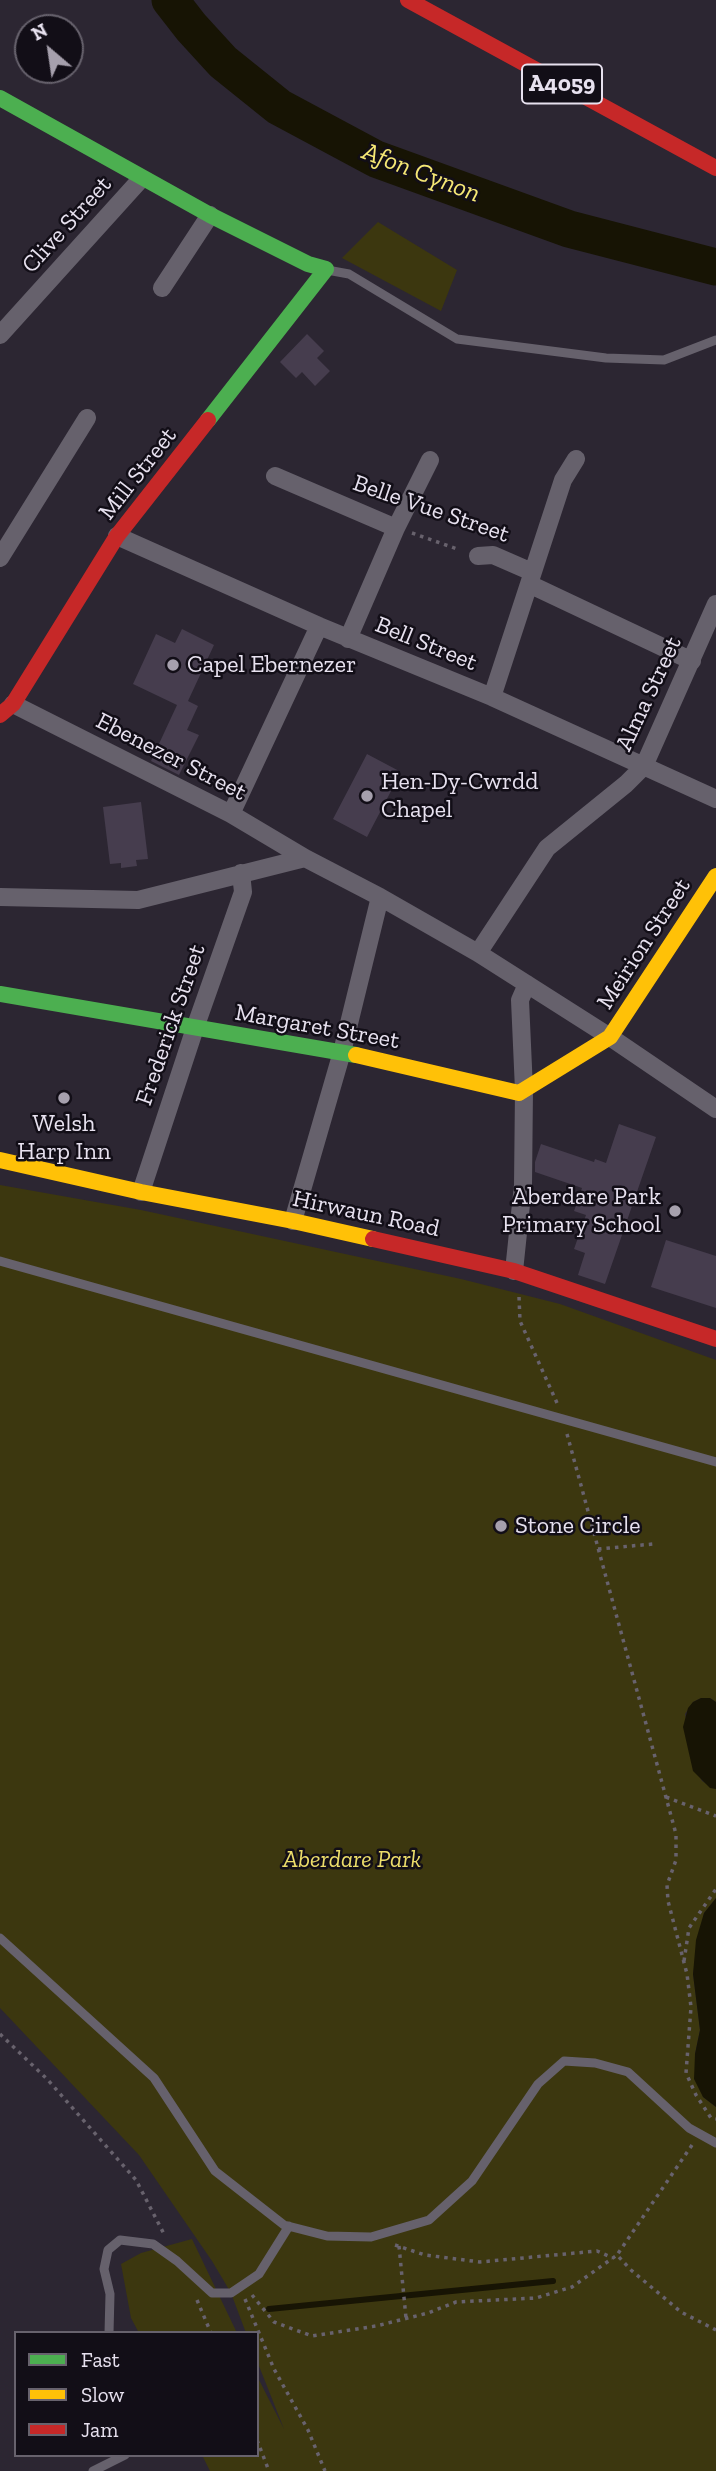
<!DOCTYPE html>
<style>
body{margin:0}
#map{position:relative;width:716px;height:2471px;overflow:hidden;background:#2c2632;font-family:"Zilla Slab",serif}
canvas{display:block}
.legend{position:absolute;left:14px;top:2331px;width:245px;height:126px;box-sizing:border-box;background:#120e17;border:2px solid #67626d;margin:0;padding:9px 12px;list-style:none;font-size:21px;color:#e7e1ef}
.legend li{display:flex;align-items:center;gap:14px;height:35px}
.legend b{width:35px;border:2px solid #67626d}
.north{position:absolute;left:14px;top:14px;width:70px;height:70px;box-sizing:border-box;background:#120e17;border:2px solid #67626d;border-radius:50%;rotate:331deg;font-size:19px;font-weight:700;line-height:28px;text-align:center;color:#e7e1ef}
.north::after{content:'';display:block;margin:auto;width:24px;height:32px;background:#a6a0ad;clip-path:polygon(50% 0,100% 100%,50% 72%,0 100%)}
</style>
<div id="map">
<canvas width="716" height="2471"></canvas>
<ul class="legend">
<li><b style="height:9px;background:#4caf50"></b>Fast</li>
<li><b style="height:9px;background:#ffc107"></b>Slow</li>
<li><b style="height:9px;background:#c62828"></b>Jam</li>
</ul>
<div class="north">N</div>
</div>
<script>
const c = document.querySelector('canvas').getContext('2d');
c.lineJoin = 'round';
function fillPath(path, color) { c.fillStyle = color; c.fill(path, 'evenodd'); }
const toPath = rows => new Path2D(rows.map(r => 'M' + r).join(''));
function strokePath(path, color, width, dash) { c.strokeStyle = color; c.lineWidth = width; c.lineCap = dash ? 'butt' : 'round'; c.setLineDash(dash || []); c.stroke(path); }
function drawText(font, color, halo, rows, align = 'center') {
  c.font = font + ' "Zilla Slab",serif'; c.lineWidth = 5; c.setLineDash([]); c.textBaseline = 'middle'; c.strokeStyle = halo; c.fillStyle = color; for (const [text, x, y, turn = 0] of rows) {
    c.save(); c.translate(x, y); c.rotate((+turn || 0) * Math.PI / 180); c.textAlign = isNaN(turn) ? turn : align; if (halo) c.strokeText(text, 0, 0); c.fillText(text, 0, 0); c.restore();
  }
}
const green = toPath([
 [378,222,457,270,441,311,342,258],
 [0,1185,141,1210,461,1279,560,1304,716,1360,716,1702,710,1698,701,1698,693,1702,685,1714,699,1775,702,1781,716,1789,716,1898,704,1913,693,1974,700,2030,695,2054,703,2097,716,2107,716,2471,210,2471,202,2455,257,2455,257,2376,284,2429,257,2361,257,2333,246,2333,231,2293,212,2261,139,2155,0,2008],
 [192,2239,237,2333,139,2333,131,2318,121,2264,141,2253]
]);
const water = toPath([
 [701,1698,710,1698,716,1702,716,1789,710,1788,693,1771,683,1727,688,1708,693,1702],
 [716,1898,716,2107,703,2097,694,2079,695,2054,700,2030,693,1974,696,1940,704,1913]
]);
const stream = toPath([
 [269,2309,553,2281]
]);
const river = toPath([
 [170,0,191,27,223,62,279,107,376,159,569,229,716,267]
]);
const building = toPath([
 [307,334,324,351,317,358,330,371,315,386,302,372,296,378,280,362],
 [182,629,214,645,188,701,198,706,187,730,199,735,179,775,151,761,177,705,133,684,156,634,175,643],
 [367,754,401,772,367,837,333,819],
 [141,802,148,859,136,860,137,866,121,868,121,863,110,864,103,807],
 [619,1124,656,1137,605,1284,578,1275,585,1253,574,1249,586,1215,574,1211,582,1188,535,1172,535,1162,541,1144,594,1162,595,1159,606,1163],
 [666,1240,716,1256,716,1308,651,1287]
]);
const path = toPath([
 [412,533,460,550],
 [519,1297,520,1321,557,1403],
 [567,1434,676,1834,676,1860,667,1885,668,1901,687,1974,691,2007,686,2073,696,2095,711,2118,716,2119],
 [598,1549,653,1544,654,1546],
 [666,1797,716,1816],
 [684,1961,689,1928,716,1889],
 [0,2034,47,2079,136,2180,164,2234],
 [692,2145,617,2255,631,2270,681,2312,716,2330],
 [395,2245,425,2255,480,2262,597,2251,613,2258],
 [399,2246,406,2318],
 [252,2295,274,2322,312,2336,376,2326,428,2313,456,2302,536,2298,572,2287,617,2255],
 [245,2299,274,2369,308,2430,325,2471],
 [197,2300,211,2333],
 [257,2440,269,2471]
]);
const lane = toPath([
 [327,270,349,274,457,339,606,358,664,360,716,340],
 [0,1261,716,1462],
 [0,1938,154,2078,215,2171,284,2225,327,2236,371,2237,429,2220,472,2181,538,2084,564,2061,595,2063,628,2072,689,2128,716,2143],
 [109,2333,110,2294,104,2269,108,2250,120,2240,153,2244,177,2261,212,2293,231,2293,259,2274,289,2226],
 [93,2471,125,2455]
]);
const street = toPath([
 [162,288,210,215],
 [0,335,141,179],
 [275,476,396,528],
 [117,536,319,626,492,697,716,799],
 [478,556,493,555,532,572],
 [0,558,87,418],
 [529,584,692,661],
 [348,639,396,528,430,460],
 [492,697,563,480,576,459],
 [13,704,231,814,305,858],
 [231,814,319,626],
 [0,897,138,900,305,858,380,897,478,953,610,1037,716,1109],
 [478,953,547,848,626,784,644,766,716,604],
 [141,1192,195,1028,243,892,241,873],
 [293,1221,342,1052,380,897],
 [514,1271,523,1185,524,1090,520,1000,527,984]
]);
const fast = toPath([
 [0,98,210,215,308,264,326,269,208,420],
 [0,994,356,1055]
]);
const slow = toPath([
 [356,1055,519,1093,610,1037,716,876],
 [0,1160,141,1192,293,1221,373,1239]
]);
const jam = toPath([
 [408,0,716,168],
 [0,715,13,704,117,536,208,420],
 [373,1239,514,1271,716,1339]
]);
const markers = [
 [173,665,7,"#a6a0ad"],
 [367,796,7,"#a6a0ad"],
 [64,1098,7,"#a6a0ad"],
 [675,1211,7,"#a6a0ad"],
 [501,1526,7,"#a6a0ad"]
];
const shields = [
 [562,84,80]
];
const shieldNames = [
 ["A4059",562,84]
];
const streetNames = [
 ["Clive Street",67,225,-48],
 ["Mill Street",138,474,-52],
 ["Belle Vue Street",431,509,19],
 ["Bell Street",426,644,22],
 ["Alma Street",649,694,-65],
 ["Ebenezer Street",171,757,27],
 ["Meirion Street",644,944,-57],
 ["Frederick Street",171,1025,-71],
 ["Margaret Street",317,1027,10],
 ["Hirwaun Road",366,1214,12]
];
const poiNames = [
 ["Capel Ebernezer",187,665],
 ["Hen-Dy-Cwrdd",381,782],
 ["Chapel",381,810],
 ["Welsh",64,1124,"center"],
 ["Harp Inn",64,1152,"center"],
 ["Aberdare Park",661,1197,"right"],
 ["Primary School",661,1225,"right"],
 ["Stone Circle",515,1526]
];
const parkNames = [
 ["Aberdare Park",352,1860]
];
const waterNames = [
 ["Afon Cynon",421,173,21]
];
fillPath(green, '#3c370f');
fillPath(water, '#171404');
strokePath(stream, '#171404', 6);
strokePath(river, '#171404', 37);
fillPath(building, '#463d4e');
strokePath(path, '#68626d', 3.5, [3.5, 5]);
strokePath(lane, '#66616c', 9);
strokePath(street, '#66616c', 18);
strokePath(fast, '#4caf50', 16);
strokePath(slow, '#ffc107', 16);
strokePath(jam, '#c62828', 16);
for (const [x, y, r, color] of markers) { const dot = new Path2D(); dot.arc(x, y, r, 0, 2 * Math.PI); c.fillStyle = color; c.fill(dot); strokePath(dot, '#120e17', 2.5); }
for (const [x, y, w] of shields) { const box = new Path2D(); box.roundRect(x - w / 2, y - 19.5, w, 39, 5); c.fillStyle = '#120e17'; c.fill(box); strokePath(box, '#e7e1ef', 2); }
drawText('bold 23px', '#e7e1ef', null, shieldNames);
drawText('24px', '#e7e1ef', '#120e17', streetNames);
drawText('24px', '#e7e1ef', '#120e17', poiNames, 'left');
drawText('italic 24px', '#ecdd6a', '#120e17', parkNames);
drawText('italic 26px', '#f6e875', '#120e17', waterNames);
</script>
